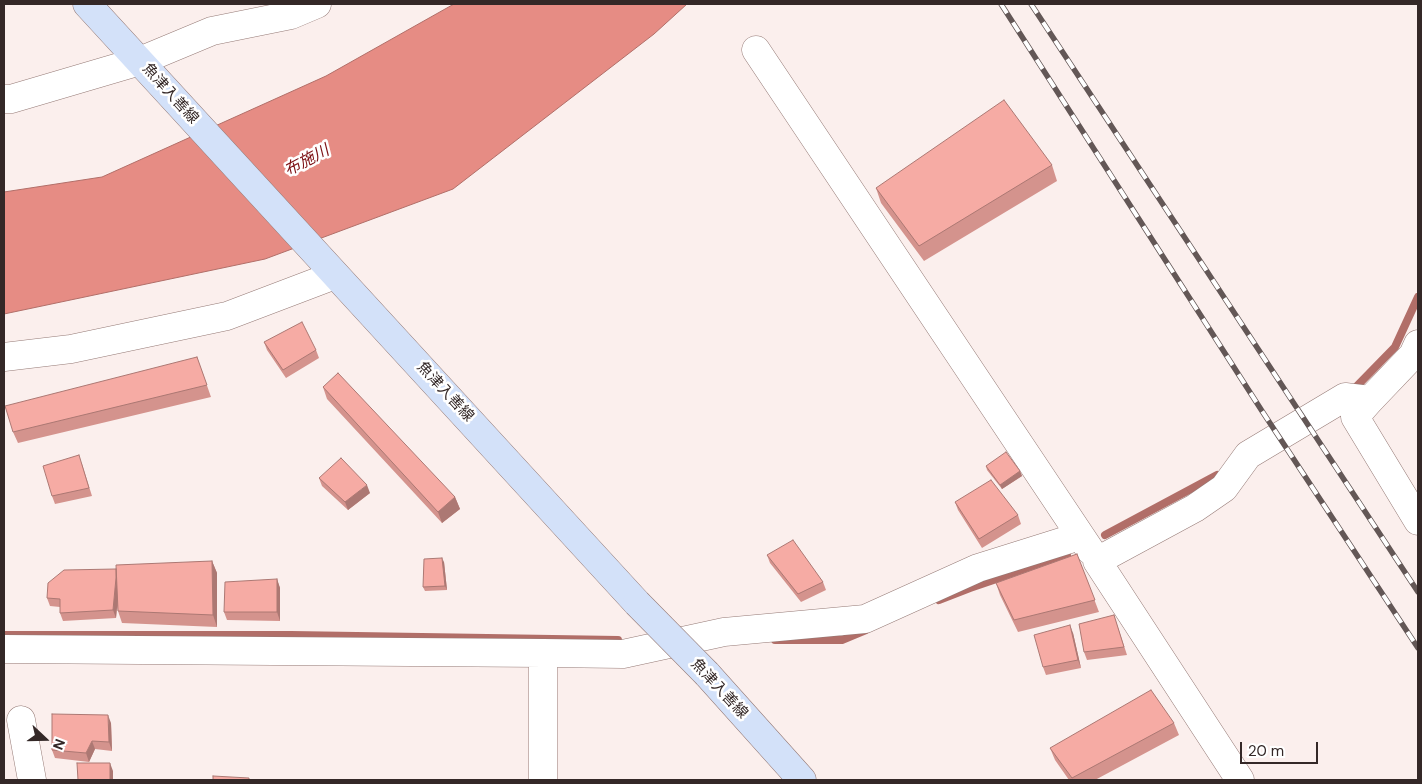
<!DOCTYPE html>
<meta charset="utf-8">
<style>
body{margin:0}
#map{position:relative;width:1422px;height:784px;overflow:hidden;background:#fbefed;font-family:"DM Sans",sans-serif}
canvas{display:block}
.frame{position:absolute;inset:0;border:5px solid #342827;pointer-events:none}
.north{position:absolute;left:20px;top:714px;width:50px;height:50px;-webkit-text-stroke:4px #fff;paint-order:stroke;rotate:111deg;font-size:14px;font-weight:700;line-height:20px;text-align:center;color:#342827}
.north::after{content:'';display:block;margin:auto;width:18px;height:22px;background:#342827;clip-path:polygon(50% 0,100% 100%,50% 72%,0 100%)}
.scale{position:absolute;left:1240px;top:742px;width:78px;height:22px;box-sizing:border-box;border:2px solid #342827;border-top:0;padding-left:6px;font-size:15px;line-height:18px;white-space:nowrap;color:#342827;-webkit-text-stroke:4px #fff;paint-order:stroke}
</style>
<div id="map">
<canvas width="1422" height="784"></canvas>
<div class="frame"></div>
<div class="north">N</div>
<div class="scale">20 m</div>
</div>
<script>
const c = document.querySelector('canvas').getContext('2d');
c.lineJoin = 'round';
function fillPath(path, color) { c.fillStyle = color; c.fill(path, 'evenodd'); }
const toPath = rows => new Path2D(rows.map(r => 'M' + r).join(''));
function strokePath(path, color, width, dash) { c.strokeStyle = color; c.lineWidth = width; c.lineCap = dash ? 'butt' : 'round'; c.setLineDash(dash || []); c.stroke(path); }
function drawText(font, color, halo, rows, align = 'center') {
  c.font = font + ' "DM Sans","Noto Sans JP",sans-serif'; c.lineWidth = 5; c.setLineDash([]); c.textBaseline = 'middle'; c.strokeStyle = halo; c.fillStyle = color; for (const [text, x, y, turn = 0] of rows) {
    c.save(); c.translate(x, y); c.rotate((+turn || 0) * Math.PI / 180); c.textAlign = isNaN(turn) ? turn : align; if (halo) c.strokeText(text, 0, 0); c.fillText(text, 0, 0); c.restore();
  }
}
const water = toPath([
 [454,4,687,4,654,34,453,189,265,259,4,314,4,192,102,177,326,76,454,4]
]);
const stream = toPath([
 [1353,390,1395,347,1418,297],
 [1105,535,1217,475],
 [939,600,970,588,1067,555],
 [4,635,291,635,618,640],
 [775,640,842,640,866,630]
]);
const street = toPath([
 [756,50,1090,550],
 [4,99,11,99,140,61,212,31,291,15,317,4],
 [4,357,71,349,227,316,335,275],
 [1370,400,1355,417,1418,521],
 [4,649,543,653],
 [21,720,32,780],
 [543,780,543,653,623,654,724,632,865,619,978,568,1080,536],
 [1240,780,1097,561,1195,508,1224,488,1248,455,1345,397,1370,400,1413,355,1418,344]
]);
const secondary = toPath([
 [87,4,637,603],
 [707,674,802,780]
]);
const rail = toPath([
 [1001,4,1262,411,1418,648],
 [1031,4,1418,592]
]);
const secondaryBridge = toPath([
 [637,603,707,674]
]);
const wall = toPath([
 [1052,165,1057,181,924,261,881,203,876,188],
 [264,342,316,350,319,358,286,378,267,350],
 [197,357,211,397,18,443,13,432],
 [323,387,455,497,460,509,442,523,327,399],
 [82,464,92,496,55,504,52,496],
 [986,466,1020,471,1022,476,1002,489,987,470],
 [319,478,370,493,348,510,322,486],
 [955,502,1018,515,1021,524,982,548,958,510],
 [1077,554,1099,612,1018,632,1000,595,996,583],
 [767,555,823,582,826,590,801,602,770,563],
 [212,561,217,573,217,627,122,623,118,611,117,606,116,618,63,621,60,613,60,607,50,606,47,598,116,569],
 [444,562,447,590,425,591,423,587],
 [277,579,280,588,280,621,227,620,224,612],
 [1114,615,1127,655,1087,660,1084,652],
 [1073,633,1081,668,1046,675,1043,667],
 [111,723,112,751,95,749,89,762,55,758,52,750],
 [1174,723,1179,735,1095,780,1069,780,1055,760,1050,748]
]);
const shadedWall = toPath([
 [1020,471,1022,476,1002,489,1000,485],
 [367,485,370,493,348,510,345,502],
 [455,497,460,509,442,523,438,512],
 [442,558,444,562,447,590,445,586],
 [212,561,217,573,217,627,213,615],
 [117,569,120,577,116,618,113,610],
 [277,579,280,588,280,621,277,612],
 [1070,625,1073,633,1081,668,1078,660],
 [108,715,111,723,112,751,109,742],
 [92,741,95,749,89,762,86,753],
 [110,763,113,771,113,780,110,780]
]);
const building = toPath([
 [1004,100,1052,165,919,246,876,188,1004,100],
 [302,322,316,350,283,370,264,342,302,322],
 [197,357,207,385,13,432,5,406,197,357],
 [338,373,455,497,438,512,323,387,338,373],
 [1006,452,1020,471,1000,485,986,466,1006,452],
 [79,455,89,488,52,496,43,466,79,455],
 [341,458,367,485,345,502,319,478,341,458],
 [991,480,1018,515,979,539,955,502,991,480],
 [793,540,823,582,798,594,767,555,793,540],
 [1077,554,1095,600,1014,620,996,583,1077,554],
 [442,558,445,586,423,587,424,559,442,558],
 [212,561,213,615,118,611,116,565,212,561],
 [116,569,116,578,113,610,60,613,60,599,47,598,48,583,64,570,116,569],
 [277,579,277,612,224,612,225,582,277,579],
 [1114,615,1124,647,1084,652,1079,624,1114,615],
 [1070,625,1078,660,1043,667,1034,635,1070,625],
 [1151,690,1174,723,1072,778,1050,748,1151,690],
 [52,714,108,715,109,742,92,741,86,753,52,750,52,714],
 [77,763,110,763,110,780,78,780,77,763],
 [213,776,249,778,249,780,213,780,213,776]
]);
const streetNames = [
 ["魚津入善線",170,94,48],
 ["魚津入善線",445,392,47],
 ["魚津入善線",719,689,47]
];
const waterNames = [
 ["布施川",307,161,-28]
];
fillPath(water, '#e68c84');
strokePath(water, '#b16e68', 1);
strokePath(stream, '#b16e68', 8);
strokePath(street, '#957a76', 29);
strokePath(secondary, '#957a76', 29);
strokePath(street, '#fff', 28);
strokePath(secondary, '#d3e1f9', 28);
strokePath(rail, '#635756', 5.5);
strokePath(rail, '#fff', 4, [11]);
strokePath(secondaryBridge, '#957a76', 29, []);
strokePath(secondaryBridge, '#d3e1f9', 28);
fillPath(wall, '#d4938d');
fillPath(shadedWall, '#ac7873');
fillPath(building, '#f6aba4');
strokePath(building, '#ac7873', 1);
drawText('15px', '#342827', '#fff', streetNames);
drawText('italic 16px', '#7d1115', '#fff', waterNames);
</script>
